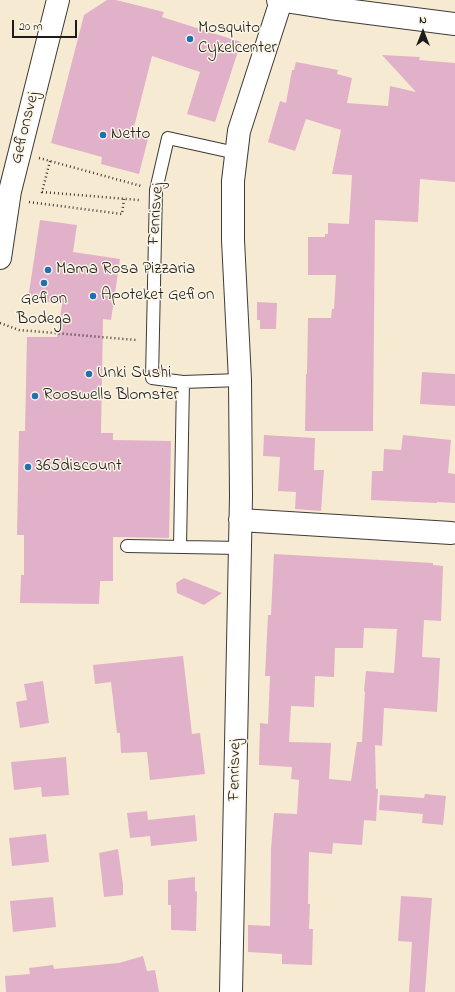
<!DOCTYPE html>
<style>
body{margin:0}
#map{position:relative;width:455px;height:992px;overflow:hidden;background:#f7ead2;font-family:"Indie Flower",sans-serif}
canvas{display:block}
.north{position:absolute;left:403px;top:12px;width:40px;height:40px;-webkit-text-stroke:3px #fcf5e5;paint-order:stroke;rotate:0deg;font-size:11px;font-weight:700;line-height:16px;text-align:center;color:#1c1c1c}
.north::after{content:'';display:block;margin:auto;width:14px;height:18px;background:#1c1c1c;clip-path:polygon(50% 0,100% 100%,50% 72%,0 100%)}
.scale{position:absolute;left:12px;top:20px;width:65px;height:18px;box-sizing:border-box;border:2px solid #1c1c1c;border-top:0;padding-left:5px;font-size:12px;line-height:14px;white-space:nowrap;color:#1c1c1c;-webkit-text-stroke:3px #fcf5e5;paint-order:stroke}
</style>
<div id="map">
<canvas width="455" height="992"></canvas>
<div class="north">N</div>
<div class="scale">20 m</div>
</div>
<script>
const c = document.querySelector('canvas').getContext('2d');
c.lineJoin = 'round';
function fillPath(path, color) { c.fillStyle = color; c.fill(path, 'evenodd'); }
const toPath = rows => new Path2D(rows.map(r => 'M' + r).join(''));
function strokePath(path, color, width, dash) { c.strokeStyle = color; c.lineWidth = width; c.lineCap = dash ? 'butt' : 'round'; c.setLineDash(dash || []); c.stroke(path); }
function drawText(font, color, halo, rows, align = 'center') {
  c.font = font + ' "Indie Flower",sans-serif'; c.lineWidth = 3; c.setLineDash([]); c.textBaseline = 'middle'; c.strokeStyle = halo; c.fillStyle = color; for (const [text, x, y, turn = 0] of rows) {
    c.save(); c.translate(x, y); c.rotate((+turn || 0) * Math.PI / 180); c.textAlign = isNaN(turn) ? turn : align; if (halo) c.strokeText(text, 0, 0); c.fillText(text, 0, 0); c.restore();
  }
}
const building = toPath([
 [107,0,116,0,164,12,162,17,241,42,215,122,187,114,200,72,152,56,133,131,149,135,139,174,101,164,102,157,51,143,84,15],
 [382,55,420,57,419,60,455,63,455,182,420,179,418,222,375,220,373,431,305,431,306,374,307,374,308,318,331,318,332,309,334,309,336,275,308,275,308,237,325,237,325,234,328,234,328,223,349,224,352,175,332,174,341,130,306,119,295,151,268,142,280,101,286,103,292,70,294,70,296,62,338,70,337,74,352,78,347,103,388,106,390,86,416,92],
 [40,220,77,225,73,252,120,259,111,320,103,319,101,433,113,433,113,440,171,441,169,538,113,537,113,581,100,581,99,604,20,603,21,575,24,575,24,535,17,535,19,431,25,431,27,337,57,337,62,304,28,299],
 [257,302,277,303,276,329,260,329,260,320,257,320],
 [422,372,455,374,455,406,420,404],
 [264,435,315,438,314,470,324,470,321,511,295,509,296,492,278,491,280,457,263,456],
 [403,435,451,440,448,473,455,474,455,503,437,502,437,503,371,500,372,471,383,471,384,449,401,450],
 [274,554,433,563,433,565,443,566,441,621,424,620,422,657,440,658,437,712,384,708,382,746,375,745,376,789,378,789,376,821,364,820,362,845,333,843,332,854,309,852,308,904,310,904,309,929,313,929,312,965,282,964,282,954,248,952,248,925,270,926,271,849,274,813,297,814,299,780,291,779,292,767,259,765,260,723,268,724,270,676,265,676,268,615,271,615],
 [364,628,397,629,394,673,366,671,364,691,365,692,362,742,357,742,351,781,329,779,331,743,289,742,291,706,314,707,315,676,334,677,335,648,363,648],
 [184,578,222,593,204,605,177,593,176,583],
 [183,656,192,734,200,733,205,774,150,780,147,752,121,753,120,733,117,733,111,682,95,684,93,665],
 [43,681,49,723,20,728,16,702,27,700,24,684],
 [66,757,69,795,42,797,41,787,14,790,11,762],
 [425,794,446,796,443,825,422,823,423,814,379,810,380,795,424,798],
 [147,811,148,820,195,815,197,841,151,846,150,836,130,838,127,813],
 [46,834,49,862,12,866,9,838],
 [118,849,123,885,123,895,104,897,99,853],
 [195,877,195,891,197,892,196,931,171,930,171,905,168,905,168,880],
 [401,896,432,898,425,992,409,992,412,942,398,941],
 [53,897,56,927,13,932,10,901],
 [143,956,147,971,155,970,159,992,6,992,5,976,30,974,29,968,53,965,54,969,119,963]
]);
const path = toPath([
 [39,158,141,186],
 [50,161,42,192,139,200],
 [29,202,122,214,124,199],
 [0,323,19,330,136,340]
]);
const service = toPath([
 [183,382,240,380],
 [127,546,240,548],
 [180,547,183,382,152,378,156,190,168,138,236,153]
]);
const minor = toPath([
 [240,520,451,533],
 [231,992,241,496,240,380,233,240,233,181,239,131,281,1]
]);
const tertiary = toPath([
 [278,0,330,8,455,24]
]);
const secondary = toPath([
 [0,258,10,191,58,0]
]);
const markers = [
 [190,39,4,"#1f6fb2"],
 [103,135,4,"#1f6fb2"],
 [48,270,4,"#1f6fb2"],
 [44,283,4,"#1f6fb2"],
 [93,296,4,"#1f6fb2"],
 [89,374,4,"#1f6fb2"],
 [35,396,4,"#1f6fb2"],
 [28,467,4,"#1f6fb2"]
];
const poiNames = [
 ["Mosquito",198,29],
 ["Cykelcenter",198,49],
 ["Netto",111,135],
 ["Mama Rosa Pizzaria",56,270],
 ["Apoteket Gefion",101,296],
 ["Gefion",44,300,"center"],
 ["Bodega",44,320,"center"],
 ["Unki Sushi",97,374],
 ["Rooswells Blomster",43,396],
 ["365discount",36,467]
];
const streetNames = [
 ["Gefionsvej",26,128,-76],
 ["Fenrisvej",157,214,-86],
 ["Fenrisvej",236,770,-89]
];
fillPath(building, '#e1b1c9');
strokePath(service, '#3d3b37', 14);
strokePath(minor, '#3d3b37', 24);
strokePath(tertiary, '#3d3b37', 24);
strokePath(secondary, '#3d3b37', 24);
strokePath(path, '#3d3b37', 2.5, [1, 3]);
strokePath(service, '#fff', 12);
strokePath(minor, '#fff', 22);
strokePath(tertiary, '#fff', 22);
strokePath(secondary, '#fff', 22);
for (const [x, y, r, color] of markers) { const dot = new Path2D(); dot.arc(x, y, r, 0, 2 * Math.PI); c.fillStyle = color; c.fill(dot); strokePath(dot, '#fcf5e5', 1.5); }
drawText('17px', '#1c1c1c', '#fcf5e5', poiNames, 'left');
drawText('17px', '#1c1c1c', '#fcf5e5', streetNames);
</script>
